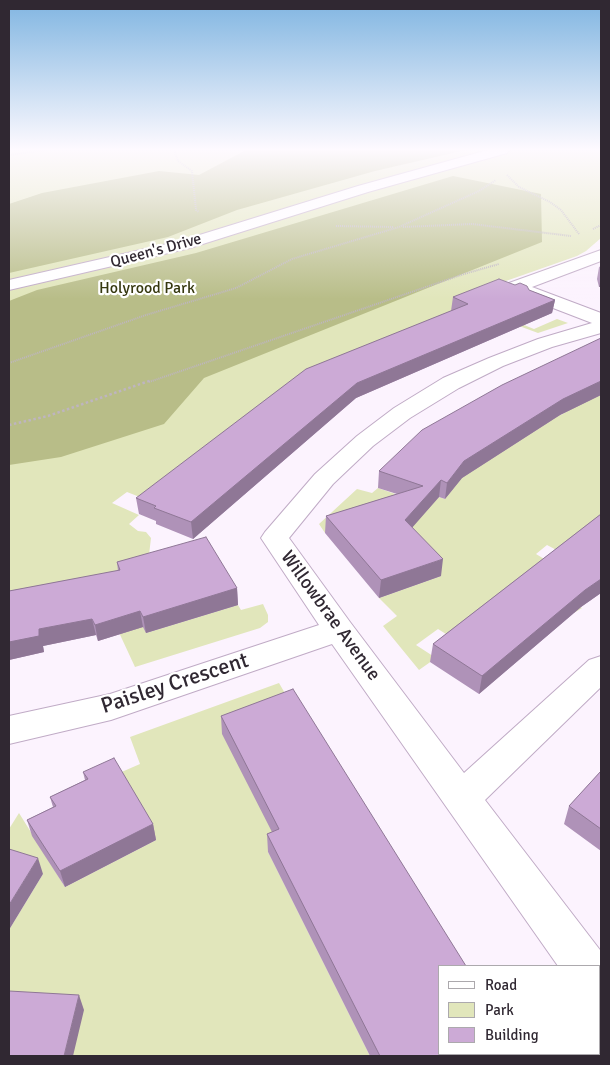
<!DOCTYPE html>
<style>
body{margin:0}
#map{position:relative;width:610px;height:1065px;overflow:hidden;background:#fcf3fe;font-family:Signika,sans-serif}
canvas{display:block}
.frame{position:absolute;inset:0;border:10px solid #302832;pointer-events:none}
.legend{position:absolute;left:438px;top:965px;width:162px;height:90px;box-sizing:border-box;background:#fff;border:1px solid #aca9ad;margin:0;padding:6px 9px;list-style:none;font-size:15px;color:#302832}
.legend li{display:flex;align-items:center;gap:10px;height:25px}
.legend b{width:25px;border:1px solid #aca9ad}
</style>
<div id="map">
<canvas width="610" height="1065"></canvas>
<div class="frame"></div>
<ul class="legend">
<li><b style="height:6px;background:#fff"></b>Road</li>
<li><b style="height:14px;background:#e1e6bb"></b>Park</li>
<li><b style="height:14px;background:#ccaad6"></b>Building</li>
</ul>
</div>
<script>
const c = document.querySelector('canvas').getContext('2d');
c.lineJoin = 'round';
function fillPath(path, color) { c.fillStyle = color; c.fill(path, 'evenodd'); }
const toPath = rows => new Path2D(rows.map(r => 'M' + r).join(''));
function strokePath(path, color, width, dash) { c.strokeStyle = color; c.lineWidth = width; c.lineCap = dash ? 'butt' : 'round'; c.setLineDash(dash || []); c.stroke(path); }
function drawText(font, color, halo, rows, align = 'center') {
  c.font = font + ' Signika,sans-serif'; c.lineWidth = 4.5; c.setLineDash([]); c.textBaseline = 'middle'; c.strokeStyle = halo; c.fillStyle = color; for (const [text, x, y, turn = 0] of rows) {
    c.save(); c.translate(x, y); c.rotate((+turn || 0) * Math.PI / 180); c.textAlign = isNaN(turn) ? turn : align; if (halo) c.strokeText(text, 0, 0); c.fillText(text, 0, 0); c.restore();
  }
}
const green = toPath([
 [9,150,601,150,601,238,586,251,577,256,486,288,494,313,534,329,557,319,568,323,538,333,465,306,155,503,127,492,112,503,139,515,129,524,138,531,146,532,151,538,146,580,146,633,238,605,241,610,263,604,268,615,268,622,260,628,135,667,109,611,9,608],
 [601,390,601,526,566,555,547,545,536,554,554,565,534,581,582,608,574,613,526,587,457,641,438,629,416,645,436,658,419,670,383,626,397,616,379,598,441,576,383,515,325,533,319,524,357,489,372,493,378,488,430,506,439,497,445,499,464,471,556,413,561,415],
 [279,683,293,707,280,847,268,852,370,1056,73,1056,9,1005,9,930,43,874,9,863,9,829,19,813,65,887,156,840,117,774,140,764,130,737]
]);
const forest = toPath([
 [246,150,466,150,375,171,237,210,168,237,9,273,9,204,42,193,159,171,199,175],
 [453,176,541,194,542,242,204,378,164,424,61,457,9,465,9,301,37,290,196,253]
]);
const pathFar1 = toPath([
 [174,150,178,161,192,171,196,210,199,212],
 [9,155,46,150],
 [507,175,519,187,550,202,561,210,579,234],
 [336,226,394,227],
 [403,227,472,224,571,236],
 [593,229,601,225],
 [9,363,146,315,236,288,292,259,399,227,479,191,496,180],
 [149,382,464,274,499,264]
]);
const path = toPath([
 [9,425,48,416,152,380]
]);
const street = toPath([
 [488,150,509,150,507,153,368,192,190,248,9,290,9,280,180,241,358,186,488,150],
 [601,250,601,261,532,287,601,313,601,333,552,347,503,366,459,388,410,418,373,446,333,484,289,538,350,622,464,773,589,660,601,656,601,687,485,800,600,950,601,1011,599,1011,599,966,558,966,332,644,111,720,9,744,9,716,110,694,319,625,261,538,265,532,315,474,357,436,394,408,443,378,489,358,538,339,592,323,509,291,506,287,509,283,601,250]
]);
const wall = toPath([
 [601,266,601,287,599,287,597,279,599,267],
 [529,290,555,300,552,313,356,398,193,539,156,524,156,521,139,514,136,498,451,311,453,297],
 [601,338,601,395,560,415,462,478,445,499,439,497,412,527,441,576,379,598,325,533,326,516,397,494,378,488,379,471],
 [601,514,601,593,581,607,479,694,430,662,433,644],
 [117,562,237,588,238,605,146,633,143,627,98,641,96,635,43,646,44,652,9,660,9,591,118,571],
 [221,716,522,1056,370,1056,268,852,267,834,272,832,222,734],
 [601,771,601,851,564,824,569,806],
 [83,772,153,824,156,840,65,887,32,836,27,820,53,807,50,797,85,780]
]);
const shadedWall = toPath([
 [601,276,601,287,599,287],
 [555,300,552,313,356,398,193,539,191,522,357,383],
 [601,381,601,395,560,415,462,478,445,499,447,483,464,461,563,399],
 [441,480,439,497,404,537,405,520],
 [443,559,441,576,379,598,381,580],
 [601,579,601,593,581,607,479,694,482,676,585,590],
 [237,588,238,605,146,633,143,617],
 [140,611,143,627,98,641,95,625],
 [92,619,96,635,43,646,44,652,9,660,9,642,39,629],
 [153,824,156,840,65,887,60,871],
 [38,858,43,874,9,930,9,905],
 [79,995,84,1010,73,1056,64,1056]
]);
const building = toPath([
 [499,279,515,285,520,283,527,286,529,290,555,300,357,383,191,522,154,508,156,506,136,498,306,369,468,304,453,297,499,279],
 [601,338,601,381,563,399,464,461,447,483,441,480,405,520,443,559,381,580,326,516,423,486,379,471,422,430,502,385,601,338],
 [601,514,601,579,585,590,482,676,433,644,601,514],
 [206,537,237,588,143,617,140,611,95,625,92,619,39,629,39,636,9,642,9,591,120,570,117,562,206,537],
 [293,689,466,966,439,966,439,1054,521,1054,522,1056,380,1056,267,834,279,829,221,716,293,689],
 [114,758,153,824,60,871,27,820,56,806,50,797,88,779,83,772,114,758],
 [601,771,601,829,569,806,601,771],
 [9,849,38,858,9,905,9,849],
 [9,991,79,995,64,1056,9,1056,9,991]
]);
const farStreetnames = [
 ["Queen's Drive",156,251,-15]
];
const farParknames = [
 ["Holyrood Park",147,289]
];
const streetNames = [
 ["Willowbrae Avenue",330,616,54]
];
const nearStreetnames = [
 ["Paisley Crescent",175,684,-18]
];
fillPath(green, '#e1e6bb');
fillPath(forest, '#b8bd88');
strokePath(street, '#c0abc6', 2);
strokePath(pathFar1, '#beb5c0', 2, [1, 1]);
strokePath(path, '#beb5c0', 2.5, [2.5, 2.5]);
fillPath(street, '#fff');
fillPath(wall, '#af92b8');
fillPath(shadedWall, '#8f7796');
fillPath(building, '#ccaad6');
strokePath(building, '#8f7796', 1);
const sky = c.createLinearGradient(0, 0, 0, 299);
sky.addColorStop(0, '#80b5e1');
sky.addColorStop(0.5, '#fefaff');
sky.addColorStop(1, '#fefaff00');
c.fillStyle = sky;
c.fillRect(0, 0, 610, 299);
drawText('16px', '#302832', '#fff', farStreetnames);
drawText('16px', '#36380f', '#fff', farParknames);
drawText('19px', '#302832', '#fff', streetNames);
drawText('22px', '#302832', '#fff', nearStreetnames);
</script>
